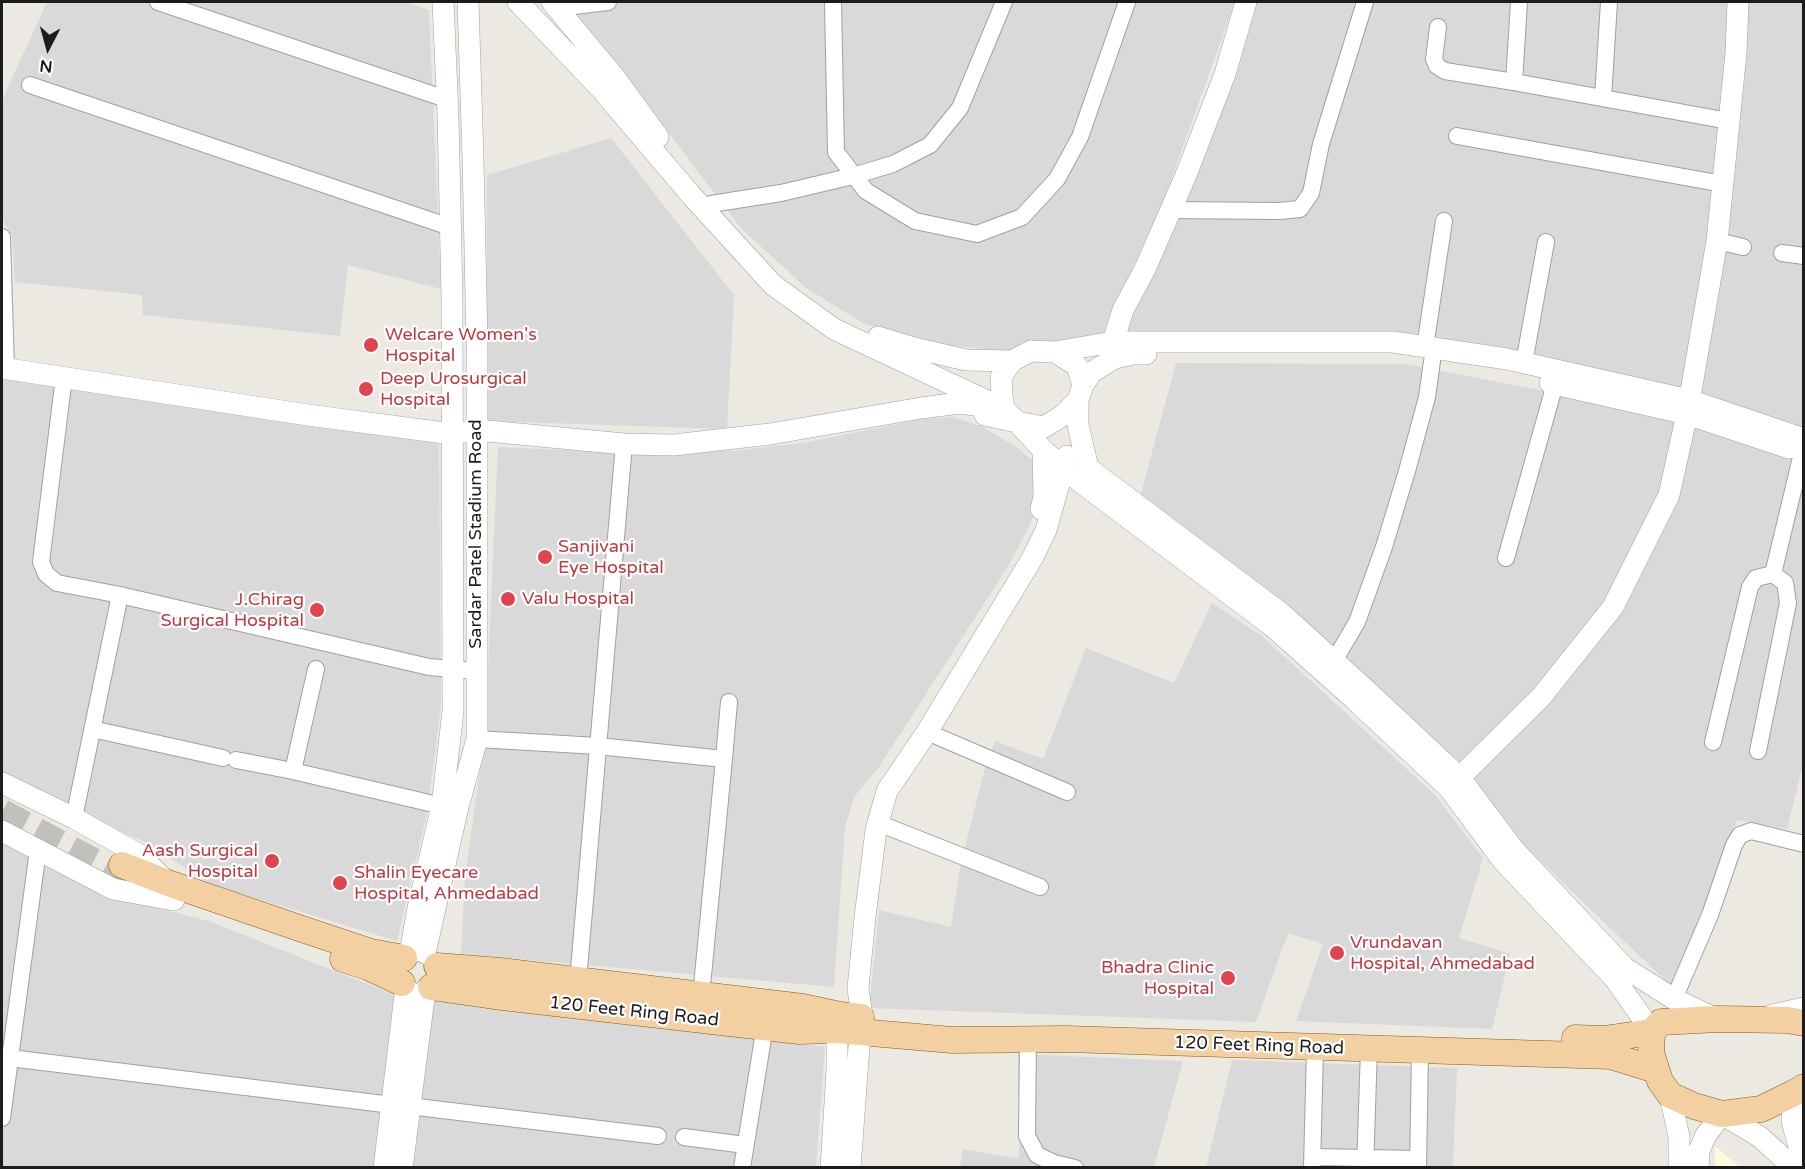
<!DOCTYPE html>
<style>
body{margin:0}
#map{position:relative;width:1805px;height:1169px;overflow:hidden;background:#ece9e3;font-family:"Varela Round",sans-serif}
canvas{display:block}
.frame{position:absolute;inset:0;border:3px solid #1c1c1c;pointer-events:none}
.north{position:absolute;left:18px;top:18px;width:60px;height:60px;-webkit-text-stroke:4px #fff;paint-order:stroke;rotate:186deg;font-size:16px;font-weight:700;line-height:24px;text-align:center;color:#1c1c1c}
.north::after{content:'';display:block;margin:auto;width:21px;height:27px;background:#1c1c1c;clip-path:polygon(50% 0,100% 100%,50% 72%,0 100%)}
</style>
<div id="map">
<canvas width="1805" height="1169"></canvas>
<div class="frame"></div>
<div class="north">N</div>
</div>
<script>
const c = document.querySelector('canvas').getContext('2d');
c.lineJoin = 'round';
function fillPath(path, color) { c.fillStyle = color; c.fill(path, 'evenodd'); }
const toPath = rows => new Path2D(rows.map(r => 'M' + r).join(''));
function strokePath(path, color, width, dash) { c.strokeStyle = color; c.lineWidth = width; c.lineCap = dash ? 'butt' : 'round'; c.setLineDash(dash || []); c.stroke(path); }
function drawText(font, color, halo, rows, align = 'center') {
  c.font = font + ' "Varela Round",sans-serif'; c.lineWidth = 4.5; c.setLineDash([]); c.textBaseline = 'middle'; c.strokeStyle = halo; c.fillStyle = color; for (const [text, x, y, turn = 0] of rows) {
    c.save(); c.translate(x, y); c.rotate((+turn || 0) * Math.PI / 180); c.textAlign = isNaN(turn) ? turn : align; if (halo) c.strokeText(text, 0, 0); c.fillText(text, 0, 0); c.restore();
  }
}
const residential = toPath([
 [47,2,404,2,429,10,441,289,348,265,340,336,143,315,142,295,15,282,12,236,2,219,2,100],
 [566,2,1235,2,1162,205,1115,306,1111,335,1056,344,1028,341,1009,352,916,341,863,323,806,288,740,227,623,72],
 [1254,2,1731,2,1711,241,1683,393,1517,356,1122,337],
 [1745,2,1803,2,1803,433,1695,396],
 [611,138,734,295,727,429,486,421,487,175],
 [1176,363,1405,364,1602,402,1676,420,1803,461,1804,772,1801,772,1787,829,1737,820,1703,916,1671,986,1513,835,1140,497],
 [2,373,135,398,439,444,441,705,427,814,397,941,212,885,143,841,2,783],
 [953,417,983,427,1016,447,1036,463,1038,503,1030,525,1007,568,879,767,855,796,845,826,834,987,461,954,465,876,485,735,498,447,658,454,740,450,802,443,922,419],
 [1212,603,1262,636,1435,795,1483,858,1459,938,1510,954,1492,1029,1296,1021,1323,944,1288,933,1256,1022,869,1008,879,910,951,927,961,862,985,768,995,741,1043,759,1086,648,1174,683],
 [2,841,103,895,209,921,395,995,374,1167,2,1167],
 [431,996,825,1047,816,1167,412,1168],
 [1018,1054,1183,1061,1154,1167,960,1168,963,1149,1019,1159],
 [1232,1060,1457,1068,1453,1167,1206,1168]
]);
const education = toPath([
 [1715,1146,1740,1167,1715,1167]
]);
const primaryTunnel = toPath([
 [2,812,133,882]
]);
const minor = toPath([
 [158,2,446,99],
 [833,2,836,152,866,191,915,221,977,234,1022,217,1057,179,1080,137,1127,2],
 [557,8,608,2],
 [1438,27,1434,59,1437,66,1445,71,1514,82,1729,121],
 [1514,82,1519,2],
 [30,85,450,227],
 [1603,98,1609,2],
 [1457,136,1723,184],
 [703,209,711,204,781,193,853,176,893,164,930,145,960,108,1004,2],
 [1171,210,1279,211,1300,209,1311,193,1321,144,1365,2],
 [2,237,6,369],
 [1717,241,1743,247],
 [1782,253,1804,256],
 [1425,347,1444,221],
 [1524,363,1546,242],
 [64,377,41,562,46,574,57,583,120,595,429,667,476,671],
 [1506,558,1555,384],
 [1773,574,1802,453],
 [1334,661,1357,622,1384,547,1407,471,1427,397,1432,361],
 [92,729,223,758],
 [927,732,1067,792],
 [477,739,598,746,724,759,701,996],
 [1713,742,1750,587,1756,578,1773,574],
 [1758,751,1788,603,1785,583,1773,574],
 [724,759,729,702],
 [236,760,293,771,442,806,454,806],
 [293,771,316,669],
 [74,818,120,595],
 [878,823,1040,887],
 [578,981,624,444],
 [1674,999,1710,915,1734,845,1740,835,1751,831,1804,844],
 [1028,1039,1027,1136,1037,1155,1054,1163,1075,1168],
 [10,1058,392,1105],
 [409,1106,658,1136],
 [2,1118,38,850],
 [684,1137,745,1145],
 [1313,1157,1418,1159],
 [742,1168,765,1026],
 [1312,1168,1315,1048],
 [1365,1168,1369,1049],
 [1418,1168,1420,1051]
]);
const tertiary = toPath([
 [518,2,601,89,691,195,773,285,834,329,987,401],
 [552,2,616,79,658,137],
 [878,337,914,348,966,360,1012,361],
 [1031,351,1055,352,1077,366,1083,385,1078,400,1062,416,1044,427,1017,422,1004,409,1002,395,1001,377,1012,361,1031,351],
 [1055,352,1113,342,1393,342,1507,359,1689,400,1804,439],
 [1115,356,1113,342,1123,310,1145,269,1186,175,1225,74,1246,2],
 [2,368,308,415,452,434,477,430,624,444,674,445,770,434,921,408,960,403,1004,409],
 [1550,383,1687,414,1789,448],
 [1083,385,1092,372,1115,358,1133,354,1146,354],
 [1078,400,1078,425,1088,468,1282,614,1364,688,1460,778,1515,851,1625,968,1674,999,1717,1019],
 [985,415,1017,422,1043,450,1079,481,1272,626,1354,699,1449,788,1503,861,1615,979,1652,1032],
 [1041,509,1044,497,1043,450],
 [2,783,74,818,138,854,165,880],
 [1451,786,1541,697,1613,607,1669,495,1687,414,1717,241,1736,53,1738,2],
 [2,831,113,889,174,900],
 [425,953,458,807,477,739,477,342,473,158,468,2],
 [410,954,418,908,442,806,453,711,452,297,448,115,443,2],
 [1772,1015,1804,1008],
 [862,1017,858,988,865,917,876,830,887,791,927,732,1033,557,1046,530,1067,456],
 [1794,1093,1792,1121,1799,1147,1804,1152],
 [1670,1095,1679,1137,1679,1168],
 [384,1168,406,987],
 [402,1168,425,990],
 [831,1168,837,1070,837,1030],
 [850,1168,860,1033],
 [1698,1168,1699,1151,1706,1135,1722,1114,1760,1137,1794,1168]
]);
const primary = toPath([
 [122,865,168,883,302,929,371,952,404,958],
 [343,959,368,967,402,983],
 [437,966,500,971,803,1007,840,1015,861,1017],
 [431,987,494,996,799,1031,837,1030,952,1040,1066,1039,1611,1056,1656,1070],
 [1804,1023,1787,1020,1718,1019,1661,1022,1652,1032,1651,1053,1660,1081,1670,1095,1694,1106,1722,1114,1761,1109,1794,1093,1804,1087],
 [1575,1038,1604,1039,1652,1032]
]);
const markers = [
 [371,345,8,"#e0444e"],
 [366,389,8,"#e0444e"],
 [545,557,8,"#e0444e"],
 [508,599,8,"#e0444e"],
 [317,610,8,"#e0444e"],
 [272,861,8,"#e0444e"],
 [340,883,8,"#e0444e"],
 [1337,953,8,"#e0444e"],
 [1228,978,8,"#e0444e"]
];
const healthNames = [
 ["Welcare Women's",385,335],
 ["Hospital",385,356],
 ["Deep Urosurgical",380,379],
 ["Hospital",380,400],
 ["Sanjivani",558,547],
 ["Eye Hospital",558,568],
 ["Valu Hospital",522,599],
 ["J.Chirag",304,600,"right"],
 ["Surgical Hospital",304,621,"right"],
 ["Aash Surgical",258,851,"right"],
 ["Hospital",258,872,"right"],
 ["Shalin Eyecare",354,873],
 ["Hospital, Ahmedabad",354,894],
 ["Vrundavan",1350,943],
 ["Hospital, Ahmedabad",1350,964],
 ["Bhadra Clinic",1214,968,"right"],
 ["Hospital",1214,989,"right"]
];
const streetNames = [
 ["Sardar Patel Stadium Road",476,534,-90],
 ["120 Feet Ring Road",634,1012,6],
 ["120 Feet Ring Road",1259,1046,2]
];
fillPath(residential, '#dad9d9');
fillPath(education, '#fbfbdd');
strokePath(primaryTunnel, '#c2c0bb', 26, [26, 13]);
strokePath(minor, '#a0a0a0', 18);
strokePath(tertiary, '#a0a0a0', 22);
strokePath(primary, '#855f0f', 27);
strokePath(minor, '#fff', 16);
strokePath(tertiary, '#fff', 21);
strokePath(primary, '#f2d0a2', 26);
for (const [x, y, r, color] of markers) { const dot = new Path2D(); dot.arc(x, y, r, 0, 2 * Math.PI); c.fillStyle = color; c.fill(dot); strokePath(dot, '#fff', 2); }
drawText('18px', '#be3a42', '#fff', healthNames, 'left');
drawText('18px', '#1c1c1c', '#fff', streetNames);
</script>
